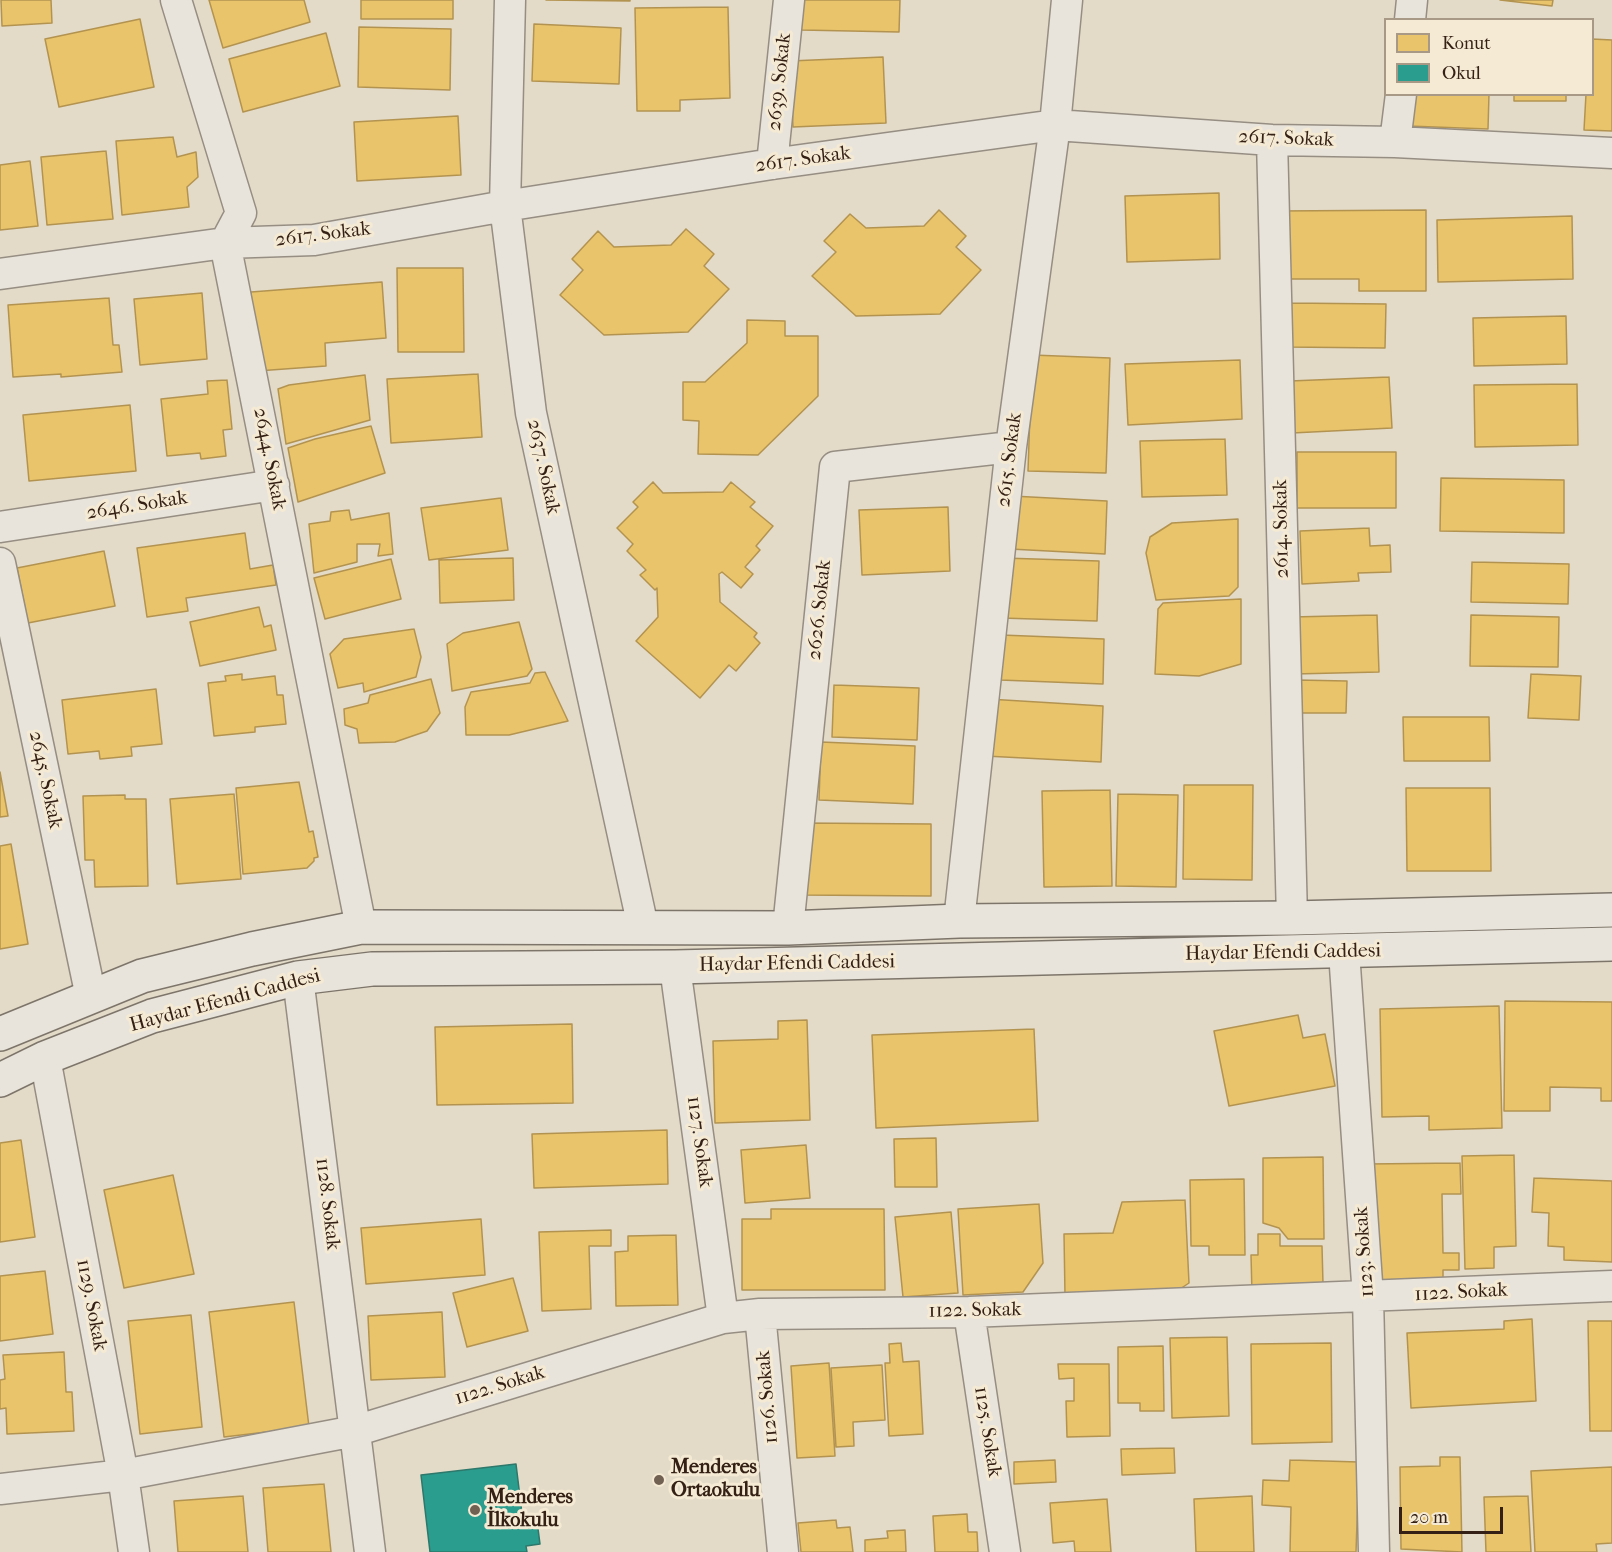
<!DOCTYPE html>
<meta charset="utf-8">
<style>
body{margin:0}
#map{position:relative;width:1612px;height:1552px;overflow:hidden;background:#e3dac8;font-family:"IM FELL French Canon",serif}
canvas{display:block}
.legend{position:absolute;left:1384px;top:18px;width:210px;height:78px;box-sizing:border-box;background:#f5ead3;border:2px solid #a89987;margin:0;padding:8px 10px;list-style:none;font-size:18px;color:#342014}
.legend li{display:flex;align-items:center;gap:12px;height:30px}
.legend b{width:30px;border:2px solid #a89987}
.scale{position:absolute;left:1399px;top:1507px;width:104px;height:27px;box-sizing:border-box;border:3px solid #342014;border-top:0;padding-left:8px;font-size:18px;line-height:21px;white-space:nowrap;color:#342014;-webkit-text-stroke:4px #f5ead3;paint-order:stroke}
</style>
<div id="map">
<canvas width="1612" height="1552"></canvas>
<ul class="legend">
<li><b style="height:16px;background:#e9c46a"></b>Konut</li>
<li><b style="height:16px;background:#2a9d8f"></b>Okul</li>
</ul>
<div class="scale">20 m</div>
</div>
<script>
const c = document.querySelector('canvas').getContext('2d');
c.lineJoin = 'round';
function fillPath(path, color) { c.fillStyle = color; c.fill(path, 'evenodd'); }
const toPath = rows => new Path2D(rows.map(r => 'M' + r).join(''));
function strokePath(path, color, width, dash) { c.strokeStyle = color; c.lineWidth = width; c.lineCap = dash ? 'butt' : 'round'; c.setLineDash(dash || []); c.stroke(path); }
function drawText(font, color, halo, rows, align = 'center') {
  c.font = font + ' "IM FELL French Canon",serif'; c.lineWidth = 6; c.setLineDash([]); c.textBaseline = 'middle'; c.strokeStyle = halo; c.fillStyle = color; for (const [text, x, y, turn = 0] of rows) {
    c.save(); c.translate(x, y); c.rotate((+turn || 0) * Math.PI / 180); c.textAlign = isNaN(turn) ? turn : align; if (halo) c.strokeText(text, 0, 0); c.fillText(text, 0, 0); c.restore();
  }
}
const homes = toPath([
 [1,0,51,0,52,23,2,26,1,0],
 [209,0,304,0,310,22,223,48,209,0],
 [361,0,453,0,453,19,361,19,361,0],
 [546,0,630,0,630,1,546,0],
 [801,0,900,0,899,32,801,30,801,0],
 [1500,0,1553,0,1552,6,1500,0],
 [728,7,730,98,680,100,680,111,637,111,635,8,728,7],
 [140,19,154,87,59,107,45,39,140,19],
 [534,24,621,28,619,84,532,81,534,24],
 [359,27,451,29,450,90,358,87,359,27],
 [326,33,340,86,243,112,229,59,326,33],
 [1592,39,1612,40,1612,131,1584,130,1586,94,1592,94,1592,39],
 [883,57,886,123,793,127,790,61,883,57],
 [1408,94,1489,94,1488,129,1408,126,1408,94],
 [1514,94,1566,94,1566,101,1514,101,1514,94],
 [458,116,461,175,357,181,354,122,458,116],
 [173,137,177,157,196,152,198,177,187,187,189,207,122,215,116,141,173,137],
 [106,151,113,219,47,225,41,157,106,151],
 [30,161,38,226,0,230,0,165,30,161],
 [1219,193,1220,259,1127,262,1125,196,1219,193],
 [939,210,966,236,956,247,981,270,940,314,856,316,812,276,836,252,824,241,850,214,866,228,924,226,939,210],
 [1426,210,1426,291,1359,291,1359,279,1277,279,1277,211,1426,210],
 [1572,216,1573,279,1438,282,1437,220,1572,216],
 [686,229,714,254,704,266,729,289,688,332,604,335,560,295,583,270,572,259,598,231,614,247,671,245,686,229],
 [397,268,463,268,464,352,398,352,397,268],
 [382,282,386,338,325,343,326,366,257,371,251,292,382,282],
 [202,293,207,359,140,365,134,299,202,293],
 [109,298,113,345,119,345,122,372,61,377,61,374,13,377,8,305,109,298],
 [1287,303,1386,304,1385,348,1286,347,1287,303],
 [1566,316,1567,364,1474,366,1473,318,1566,316],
 [747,320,785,321,785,336,818,336,818,396,758,455,698,454,699,421,683,420,683,382,705,382,747,343,747,320],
 [1032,355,1110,358,1106,473,1028,471,1032,355],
 [1240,360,1242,419,1128,425,1125,364,1240,360],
 [478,374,482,437,391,443,387,379,478,374],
 [365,375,370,420,286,444,278,389,289,385,365,375],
 [1389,377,1392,428,1292,433,1290,381,1389,377],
 [227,380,232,429,223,430,226,456,201,459,200,453,167,456,161,399,208,394,207,381,227,380],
 [1577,384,1578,445,1475,447,1474,385,1577,384],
 [130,405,136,471,29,481,23,415,130,405],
 [371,426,385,473,298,502,288,448,315,439,371,426],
 [1225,439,1227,495,1142,497,1140,441,1225,439],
 [1297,452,1396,452,1396,508,1297,508,1297,452],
 [1441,478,1564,480,1564,533,1440,531,1441,478],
 [653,482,663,493,723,492,731,482,755,502,750,507,773,526,756,546,760,550,745,567,753,574,741,588,722,572,719,574,720,602,757,633,754,637,760,643,736,671,729,665,700,698,636,641,658,617,657,588,655,590,640,575,646,570,627,551,633,544,617,528,638,507,633,502,653,482],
 [1012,496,1107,501,1105,554,1010,549,1012,496],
 [501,498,508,550,429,560,421,508,501,498],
 [948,507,950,571,862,575,859,510,948,507],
 [349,510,351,520,389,513,393,554,378,556,380,544,357,544,357,562,314,573,309,524,330,521,331,512,349,510],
 [1238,519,1238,587,1229,596,1156,600,1146,553,1150,537,1172,523,1238,519],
 [1369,528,1370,546,1390,545,1391,572,1358,573,1359,581,1302,584,1300,531,1369,528],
 [245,533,250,569,273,565,276,585,186,598,188,611,147,617,137,548,245,533],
 [104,551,115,606,28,623,17,568,104,551],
 [513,558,514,600,440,603,439,560,513,558],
 [1003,558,1099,561,1097,621,1001,618,1003,558],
 [391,559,401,599,325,619,314,578,391,559],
 [1472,562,1569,564,1568,604,1471,602,1472,562],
 [1241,599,1241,664,1199,676,1155,674,1158,609,1163,603,1241,599],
 [259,607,264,627,271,625,276,650,200,666,190,622,259,607],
 [1377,615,1379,672,1294,674,1292,617,1377,615],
 [1471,615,1559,617,1558,667,1470,666,1471,615],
 [519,622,532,669,527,676,452,691,447,644,463,633,519,622],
 [414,629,421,657,416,677,364,692,363,683,338,688,330,654,344,639,414,629],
 [1001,635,1104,639,1103,684,1000,680,1001,635],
 [545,672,568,721,509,735,466,735,465,707,471,692,530,683,535,673,545,672],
 [242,674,242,680,275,676,277,695,283,695,286,724,255,727,255,732,214,736,208,683,226,681,225,676,242,674],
 [1531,674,1581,676,1579,720,1528,718,1531,674],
 [431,679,440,713,427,731,395,742,359,743,357,729,345,725,344,709,368,703,370,695,431,679],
 [1297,680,1347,681,1346,713,1297,713,1297,680],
 [834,685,919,688,917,740,832,737,834,685],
 [156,689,162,744,131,747,132,756,100,759,99,751,68,754,62,700,156,689],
 [988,699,1103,706,1101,762,985,756,988,699],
 [1403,717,1489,717,1490,761,1404,761,1403,717],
 [821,742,915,746,913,804,819,800,821,742],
 [0,772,8,816,0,817,0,772],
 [299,782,309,832,313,831,318,857,314,858,314,861,307,868,243,874,236,788,299,782],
 [1184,785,1253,785,1252,880,1183,879,1184,785],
 [1406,788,1490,788,1491,871,1407,871,1406,788],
 [1110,790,1112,886,1044,887,1042,791,1110,790],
 [234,794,241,879,177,884,170,799,234,794],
 [1118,794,1178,795,1176,887,1116,886,1118,794],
 [125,795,125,799,146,799,148,886,95,887,94,860,85,860,83,796,125,795],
 [801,823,931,824,931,896,801,895,801,823],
 [11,844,28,944,0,949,0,846,11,844],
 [1505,1001,1612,1002,1612,1101,1601,1101,1601,1088,1550,1087,1550,1111,1504,1111,1505,1001],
 [1499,1006,1502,1128,1429,1130,1429,1116,1382,1117,1380,1009,1499,1006],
 [1298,1015,1303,1038,1325,1034,1335,1086,1229,1106,1214,1031,1298,1015],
 [807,1020,810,1120,715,1123,713,1041,778,1039,778,1021,807,1020],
 [572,1024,573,1103,437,1105,435,1027,572,1024],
 [1034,1029,1038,1121,876,1128,872,1035,1034,1029],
 [667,1130,668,1184,534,1188,532,1134,667,1130],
 [936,1138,937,1187,895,1187,894,1139,936,1138],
 [21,1140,35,1237,0,1242,0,1143,21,1140],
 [806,1145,810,1198,745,1203,741,1150,806,1145],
 [1514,1155,1516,1246,1494,1247,1494,1268,1465,1269,1462,1156,1514,1155],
 [1323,1157,1324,1239,1288,1239,1279,1228,1263,1223,1263,1158,1323,1157],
 [1460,1163,1461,1194,1442,1194,1443,1253,1459,1253,1459,1270,1443,1270,1443,1289,1370,1290,1367,1164,1460,1163],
 [173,1175,194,1274,124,1288,104,1190,173,1175],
 [1534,1178,1612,1181,1612,1262,1564,1260,1564,1247,1548,1246,1549,1213,1532,1212,1534,1178],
 [1244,1179,1245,1255,1209,1255,1209,1246,1191,1246,1190,1180,1244,1179],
 [1185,1200,1189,1283,1174,1293,1065,1296,1064,1234,1113,1233,1122,1202,1185,1200],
 [1039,1204,1043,1263,1023,1292,963,1295,958,1209,1039,1204],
 [771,1209,884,1209,885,1290,742,1290,742,1219,771,1219,771,1209],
 [951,1212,958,1293,903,1297,895,1217,951,1212],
 [481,1219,485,1275,366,1284,361,1228,481,1219],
 [611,1230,611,1246,589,1246,591,1309,542,1311,539,1232,611,1230],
 [1258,1234,1280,1234,1280,1246,1322,1246,1323,1284,1252,1294,1251,1255,1258,1255,1258,1234],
 [676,1235,678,1305,616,1306,615,1252,628,1251,628,1236,676,1235],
 [45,1271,53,1334,0,1341,0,1276,45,1271],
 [513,1278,528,1331,467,1347,453,1293,513,1278],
 [294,1302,309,1427,224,1437,209,1312,294,1302],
 [442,1312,445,1377,371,1380,368,1316,442,1312],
 [191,1315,202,1427,140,1434,128,1321,191,1315],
 [1532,1319,1536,1401,1411,1408,1407,1333,1504,1329,1504,1321,1532,1319],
 [1588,1321,1612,1321,1612,1431,1590,1431,1588,1321],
 [1227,1337,1229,1416,1172,1418,1170,1338,1227,1337],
 [901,1343,903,1362,919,1361,923,1434,889,1436,885,1363,890,1363,889,1344,901,1343],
 [1331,1343,1332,1442,1252,1444,1251,1344,1331,1343],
 [1163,1346,1164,1411,1140,1411,1140,1403,1118,1403,1118,1347,1163,1346],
 [64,1352,66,1392,72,1392,74,1431,7,1434,6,1408,0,1409,0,1380,5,1379,3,1355,64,1352],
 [829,1363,835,1456,797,1458,791,1366,829,1363],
 [1058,1364,1109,1364,1110,1436,1067,1437,1066,1401,1074,1401,1074,1378,1059,1379,1058,1364],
 [882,1365,885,1420,853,1422,854,1446,836,1447,831,1368,882,1365],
 [1174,1448,1175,1473,1122,1475,1121,1449,1174,1448],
 [1440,1457,1460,1457,1462,1552,1401,1549,1400,1467,1440,1466,1440,1457],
 [1055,1460,1056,1482,1014,1484,1014,1462,1055,1460],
 [1290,1460,1359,1462,1356,1552,1290,1552,1291,1507,1262,1505,1263,1480,1289,1481,1290,1460],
 [1612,1467,1612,1543,1596,1544,1597,1552,1535,1552,1531,1471,1612,1467],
 [324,1484,331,1552,268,1552,263,1488,324,1484],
 [243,1496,248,1552,178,1552,174,1501,243,1496],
 [1252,1496,1254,1552,1196,1552,1194,1499,1252,1496],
 [1528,1496,1531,1552,1486,1552,1484,1497,1528,1496],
 [1107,1499,1111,1552,1075,1552,1074,1541,1053,1543,1050,1503,1107,1499],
 [967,1514,968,1532,977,1532,978,1552,935,1552,933,1516,967,1514],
 [836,1520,837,1528,850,1527,853,1552,801,1552,798,1523,836,1520],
 [905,1530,906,1552,865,1552,865,1540,888,1538,887,1531,905,1530]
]);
const schools = toPath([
 [516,1464,523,1522,537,1521,540,1544,526,1546,527,1552,430,1552,421,1475,516,1464]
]);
const street = toPath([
 [176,0,241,213,225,243,361,927],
 [510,0,505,206,531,413,643,927],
 [1410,20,1412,0],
 [1272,140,1292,918],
 [1395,142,1401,94],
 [772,164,789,0],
 [0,274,225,243,314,240,505,206,772,164,1055,125,1272,140,1395,142,1612,153],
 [0,527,274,485],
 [0,563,91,997],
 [959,921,1011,447,1055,125,1067,0],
 [788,928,835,467,1011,447],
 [1344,952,1368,1297,1374,1552],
 [675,967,723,1318],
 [298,978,370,1552],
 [45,1058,123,1475,134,1552],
 [969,1312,1005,1552],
 [760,1314,783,1552],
 [0,1489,123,1475,355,1431,723,1318,760,1314,969,1312,1612,1286]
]);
const secondary = toPath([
 [0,1034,142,976,252,949,361,927,788,928,959,921,1292,918,1612,910],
 [0,1080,45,1058,152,1016,298,978,372,969,675,967,1612,944]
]);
const markers = [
 [659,1480,6,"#716153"],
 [475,1510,6,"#716153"]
];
const streetNames = [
 ["2639. Sokak",780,82,-84],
 ["2617. Sokak",1286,139,2],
 ["2617. Sokak",803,160,-8],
 ["2617. Sokak",323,235,-7],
 ["2644. Sokak",269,459,79],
 ["2615. Sokak",1010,460,-83],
 ["2637. Sokak",543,467,78],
 ["2646. Sokak",137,506,-9],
 ["2614. Sokak",1282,529,-91],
 ["2626. Sokak",820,610,-84],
 ["2645. Sokak",45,780,78],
 ["Haydar Efendi Caddesi",1283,953,-1],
 ["Haydar Efendi Caddesi",797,964,-1],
 ["Haydar Efendi Caddesi",225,1001,-15],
 ["1127. Sokak",699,1142,82],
 ["1128. Sokak",327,1204,83],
 ["1123. Sokak",1365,1252,-94],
 ["1122. Sokak",1461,1293,-3],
 ["1129. Sokak",91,1305,79],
 ["1122. Sokak",975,1311,-1],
 ["1122. Sokak",500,1386,-17],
 ["1126. Sokak",768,1397,-95],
 ["1125. Sokak",987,1432,81]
];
const poiNames = [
 ["Menderes",671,1468],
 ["Ortaokulu",671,1491],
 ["Menderes",487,1498],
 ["İlkokulu",487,1521]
];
fillPath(homes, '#e9c46a');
strokePath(homes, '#b39350', 1.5);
fillPath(schools, '#2a9d8f');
strokePath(schools, '#2d786a', 1.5);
strokePath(street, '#968e83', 33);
strokePath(secondary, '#7d756a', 36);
strokePath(street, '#e9e4db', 30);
strokePath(secondary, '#e9e4db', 33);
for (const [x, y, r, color] of markers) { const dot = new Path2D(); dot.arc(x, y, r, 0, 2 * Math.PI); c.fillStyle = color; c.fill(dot); strokePath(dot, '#f5ead3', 2); }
drawText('20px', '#342014', '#f5ead3', streetNames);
drawText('bold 20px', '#342014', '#f5ead3', poiNames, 'left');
</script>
